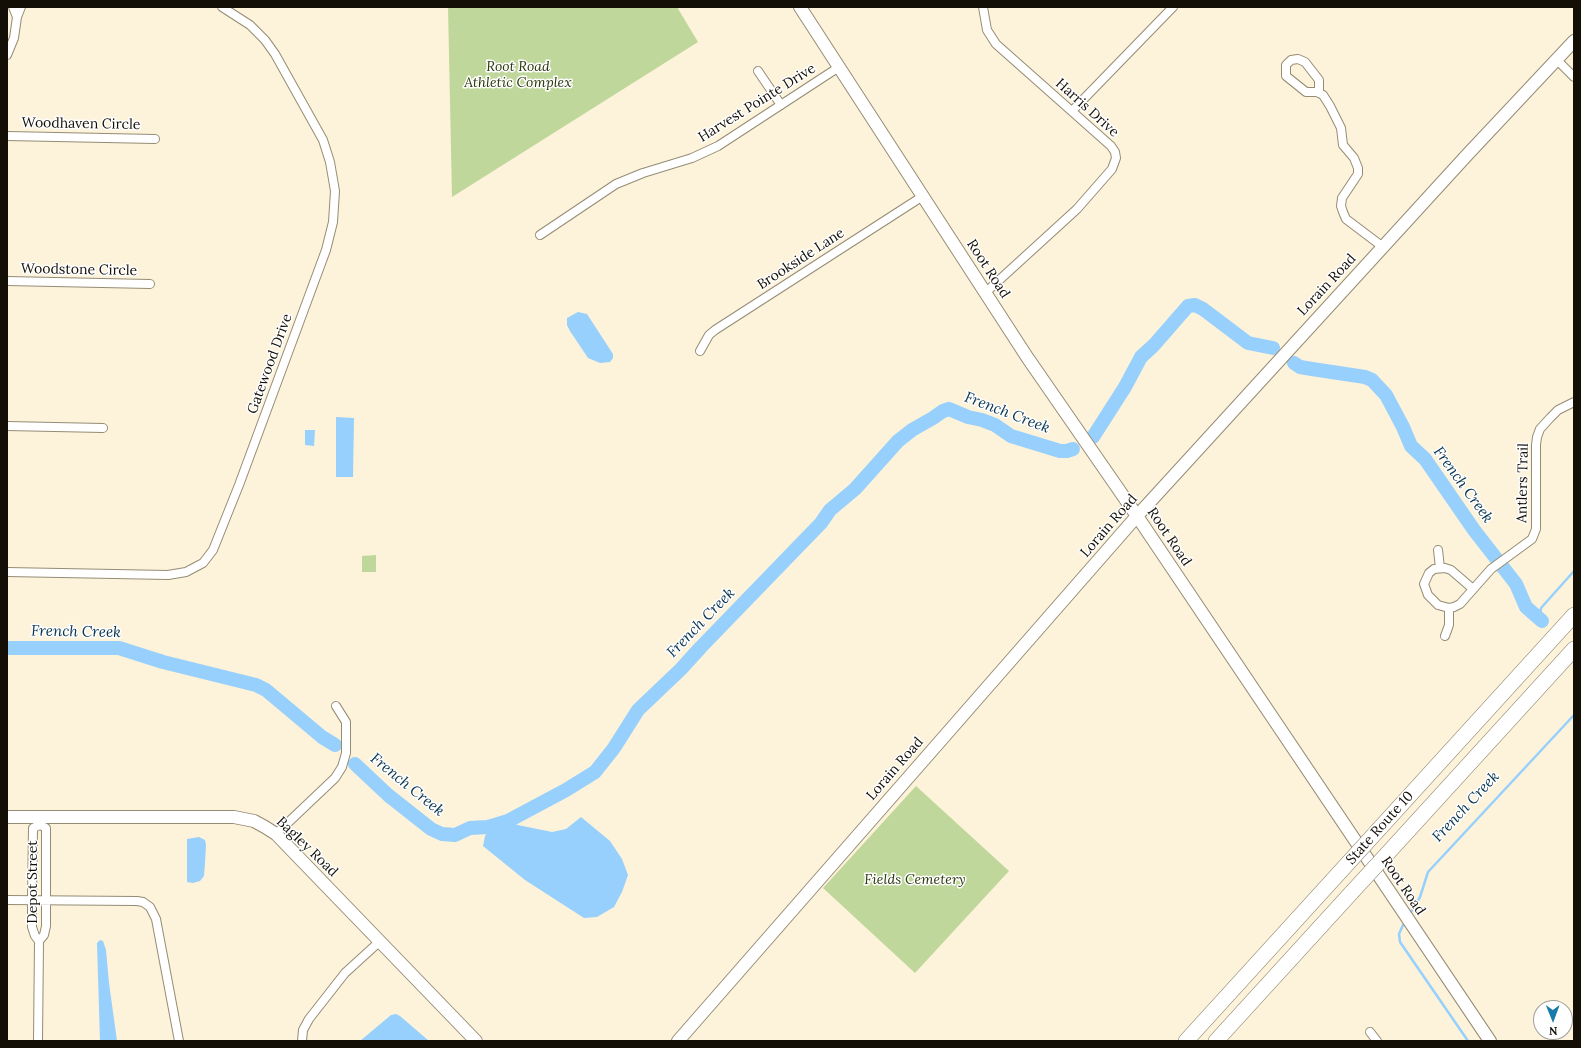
<!DOCTYPE html>
<style>
body{margin:0}
#map{position:relative;width:1581px;height:1048px;overflow:hidden;background:#fdf2da;font-family:Lora,serif}
canvas{display:block}
.frame{position:absolute;inset:0;border:8px solid #130f07;pointer-events:none}
.north{position:absolute;left:1533px;top:1000px;width:40px;height:40px;box-sizing:border-box;background:#fff;border:1px solid #a19f9c;border-radius:50%;rotate:179deg;font-size:11px;font-weight:700;line-height:16px;text-align:center;color:#130f07}
.north::after{content:'';display:block;margin:auto;width:14px;height:18px;background:#197ca8;clip-path:polygon(50% 0,100% 100%,50% 72%,0 100%)}
</style>
<div id="map">
<canvas width="1581" height="1048"></canvas>
<div class="frame"></div>
<div class="north">N</div>
</div>
<script>
const c = document.querySelector('canvas').getContext('2d');
c.lineJoin = 'round';
function fillPath(path, color) { c.fillStyle = color; c.fill(path, 'evenodd'); }
const toPath = rows => new Path2D(rows.map(r => 'M' + r).join(''));
function strokePath(path, color, width, dash) { c.strokeStyle = color; c.lineWidth = width; c.lineCap = dash ? 'butt' : 'round'; c.setLineDash(dash || []); c.stroke(path); }
function drawText(font, color, halo, rows, align = 'center') {
  c.font = font + ' Lora,serif'; c.lineWidth = 3; c.setLineDash([]); c.textBaseline = 'middle'; c.strokeStyle = halo; c.fillStyle = color; for (const [text, x, y, turn = 0] of rows) {
    c.save(); c.translate(x, y); c.rotate((+turn || 0) * Math.PI / 180); c.textAlign = isNaN(turn) ? turn : align; if (halo) c.strokeText(text, 0, 0); c.fillText(text, 0, 0); c.restore();
  }
}
const green = toPath([
 [448,7,677,7,698,42,452,197],
 [376,555,376,572,362,572,362,556],
 [916,786,1009,871,915,973,823,888]
]);
const water = toPath([
 [578,312,587,314,613,354,613,358,610,362,600,363,588,358,570,331,567,325,567,318],
 [336,417,354,418,353,477,336,477],
 [305,430,315,430,314,446,305,445],
 [581,817,610,841,622,859,628,875,622,892,614,907,597,917,584,918,525,880,483,846,485,836,489,829,513,824,552,832,566,829],
 [199,837,205,840,206,845,205,863,204,876,200,881,193,883,187,882,187,839],
 [100,940,103,941,106,950,109,983,117,1041,100,1041,97,943],
 [396,1014,400,1016,429,1041,360,1041,391,1015]
]);
const stream = toPath([
 [1542,621,1540,616,1541,608,1574,571],
 [1411,912,1420,897,1428,872,1574,715],
 [1403,925,1399,934,1400,942,1468,1041]
]);
const river = toPath([
 [1294,363,1300,367,1312,369,1365,377,1372,380,1386,395,1403,427,1411,446,1425,459,1474,530,1516,584,1526,607,1542,621],
 [1093,437,1125,387,1141,357,1154,345,1188,306,1195,305,1203,309,1248,343,1273,348],
 [7,648,119,648,163,662,256,685,266,690,322,737,335,745],
 [355,764,388,795,431,829,442,834,455,835,470,828,488,827,508,821,566,790,595,772,614,748,638,710,681,669,701,647,821,523,830,510,855,489,898,441,912,430,933,418,943,411,949,409,968,417,982,420,995,425,1011,436,1060,451,1067,451,1073,449]
]);
const street = toPath([
 [13,7,17,17,21,7],
 [983,7,987,30,996,44,1111,146,1115,152,1116,158,1112,169,1077,209,985,293],
 [7,55,14,38,17,17],
 [1557,60,1574,77],
 [758,71,781,105],
 [1319,93,1319,80,1305,62,1298,59,1291,60,1286,65,1286,76,1306,92,1317,92,1323,95,1330,106,1341,128,1343,145,1354,158,1358,168,1358,174,1342,198,1341,206,1343,212,1346,219,1383,247],
 [1072,111,1173,7],
 [7,136,155,139],
 [540,235,616,184,643,173,692,158,718,146,839,67],
 [7,281,150,284],
 [700,351,709,335,715,330,923,196],
 [7,426,103,428],
 [1438,550,1440,568],
 [7,572,168,575,186,572,203,563,213,550,239,485,326,250,333,222,335,191,330,162,323,140,275,54,265,40,250,25,222,7],
 [1473,589,1451,570,1445,568,1434,569,1429,573,1424,584,1428,595,1438,605,1449,608,1454,607,1460,604,1491,569,1532,539,1536,529,1536,445,1537,437,1540,429,1550,418,1558,410,1574,402],
 [1445,636,1449,625,1449,608],
 [40,825,46,828,46,926,44,935,39,941,35,936,32,927,32,900,33,828,40,825],
 [276,834,335,778,342,767,346,753,346,722,336,706],
 [7,900,137,901,143,902,150,907,156,919,179,1041],
 [1370,1032,1377,1041],
 [38,1041,39,941],
 [302,1041,303,1030,309,1019,345,973,379,942]
]);
const secondary = toPath([
 [800,7,1027,357,1137,516,1490,1041],
 [7,817,234,817,254,821,265,827,276,834,476,1041],
 [678,1041,1137,516,1467,155,1574,41]
]);
const highway = toPath([
 [1380,828,1574,615],
 [1387,854,1574,649],
 [1186,1041,1339,873],
 [1216,1041,1352,892]
]);
const highwayBridge = toPath([
 [1339,873,1380,828],
 [1352,892,1387,854]
]);
const parkNames = [
 ["Root Road",518,67],
 ["Athletic Complex",518,83],
 ["Fields Cemetery",915,880]
];
const streetNames = [
 ["Harvest Pointe Drive",757,103,-32],
 ["Harris Drive",1087,108,42],
 ["Woodhaven Circle",81,124,1],
 ["Brookside Lane",801,259,-33],
 ["Root Road",988,269,57],
 ["Woodstone Circle",79,270,1],
 ["Lorain Road",1327,285,-47],
 ["Gatewood Drive",270,364,-70],
 ["Antlers Trail",1523,483,-89],
 ["Lorain Road",1109,526,-49],
 ["Root Road",1169,537,56],
 ["Lorain Road",895,769,-49],
 ["State Route 10",1380,828,-48],
 ["Bagley Road",307,847,44],
 ["Depot Street",33,882,-90],
 ["Root Road",1403,886,56]
];
const waterNames = [
 ["French Creek",1007,413,21],
 ["French Creek",1463,485,54],
 ["French Creek",701,623,-46],
 ["French Creek",76,632,1],
 ["French Creek",407,785,39],
 ["French Creek",1466,807,-47]
];
fillPath(green, '#c0d79b');
fillPath(water, '#97d0fc');
strokePath(stream, '#97d0fc', 2.5);
strokePath(river, '#97d0fc', 14);
strokePath(street, '#958c75', 10);
strokePath(secondary, '#958c75', 14);
strokePath(highway, '#958c75', 16);
strokePath(street, '#fff', 8);
strokePath(secondary, '#fff', 12);
strokePath(highway, '#fff', 15);
strokePath(highwayBridge, '#958c75', 16, []);
strokePath(highwayBridge, '#fff', 15);
drawText('italic 14px', '#2a380b', '#fff', parkNames);
drawText('14px', '#130f07', '#fff', streetNames);
drawText('italic 15px', '#073451', '#fff', waterNames);
</script>
